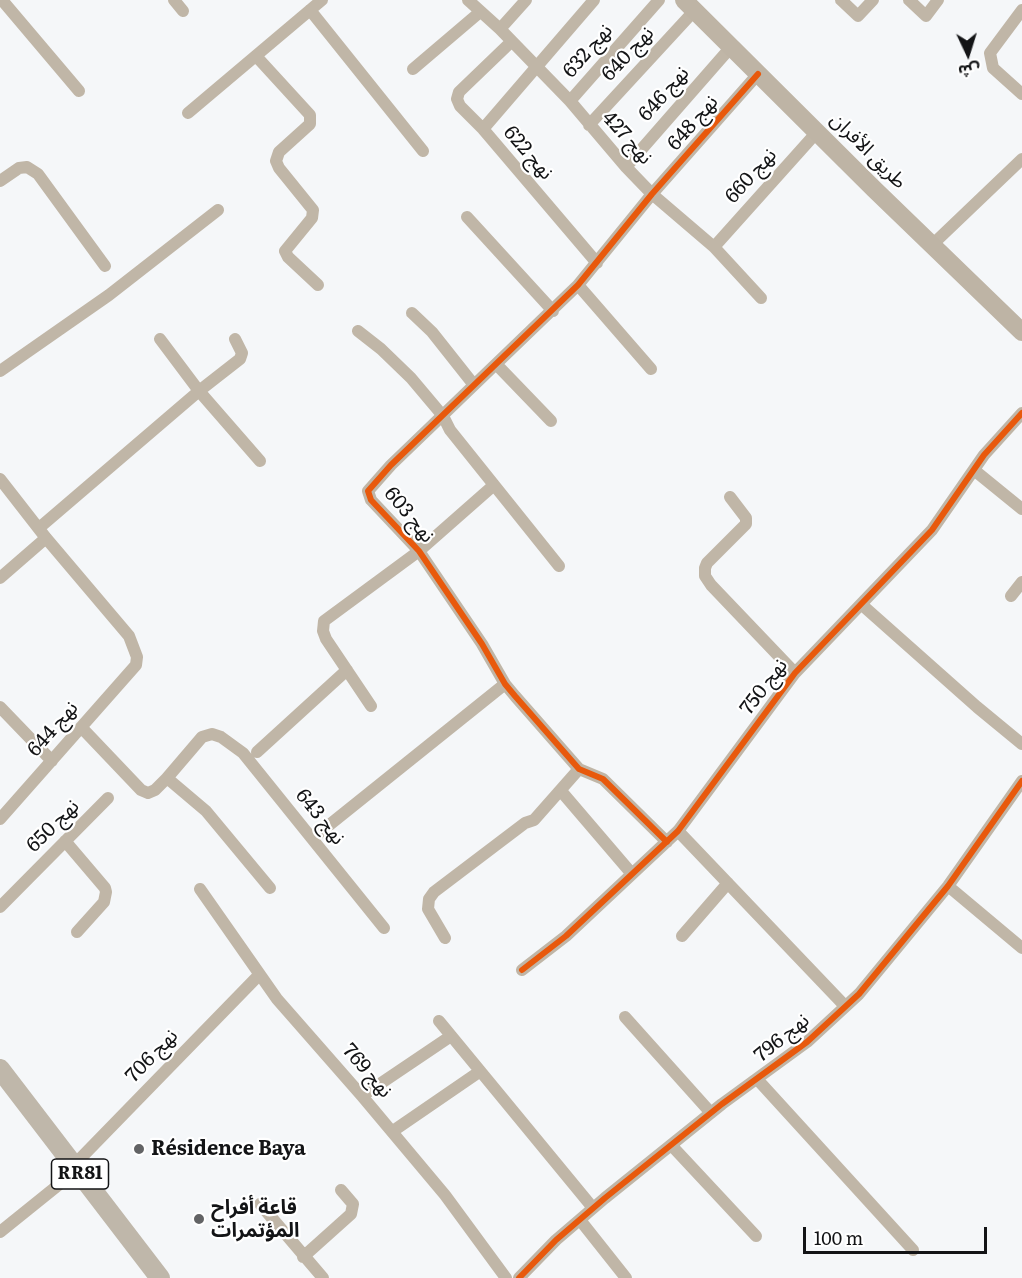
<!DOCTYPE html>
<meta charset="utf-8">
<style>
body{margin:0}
#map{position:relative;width:1022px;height:1278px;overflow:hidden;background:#f5f7f9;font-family:Literata,"Noto Sans Arabic",serif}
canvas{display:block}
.north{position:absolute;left:938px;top:24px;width:60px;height:60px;-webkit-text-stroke:4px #fff;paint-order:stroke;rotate:176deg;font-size:16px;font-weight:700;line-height:24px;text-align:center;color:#131416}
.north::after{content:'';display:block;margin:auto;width:21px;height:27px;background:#131416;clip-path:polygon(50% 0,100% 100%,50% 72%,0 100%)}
.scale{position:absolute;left:803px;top:1227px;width:184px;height:27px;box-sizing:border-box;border:3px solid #131416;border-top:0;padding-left:8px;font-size:18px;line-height:21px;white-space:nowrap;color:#131416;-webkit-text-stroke:4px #fff;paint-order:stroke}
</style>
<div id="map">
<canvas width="1022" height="1278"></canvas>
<div class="north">ش</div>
<div class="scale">100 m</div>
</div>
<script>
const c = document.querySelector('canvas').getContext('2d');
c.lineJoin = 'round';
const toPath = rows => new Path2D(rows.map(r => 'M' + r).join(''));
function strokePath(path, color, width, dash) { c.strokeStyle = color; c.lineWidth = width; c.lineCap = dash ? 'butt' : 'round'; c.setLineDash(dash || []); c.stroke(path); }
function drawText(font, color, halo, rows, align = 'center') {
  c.font = font + ' Literata,"Noto Sans Arabic",serif'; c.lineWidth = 4.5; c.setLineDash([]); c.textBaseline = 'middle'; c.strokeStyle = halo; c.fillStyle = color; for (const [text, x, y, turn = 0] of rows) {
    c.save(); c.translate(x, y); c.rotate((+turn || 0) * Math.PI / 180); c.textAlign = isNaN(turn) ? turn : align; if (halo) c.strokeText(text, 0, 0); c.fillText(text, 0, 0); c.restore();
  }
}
const minor = toPath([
 [2,0,79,91],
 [174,0,183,11],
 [468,0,500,29,570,101,626,167,652,194,714,247,761,298],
 [594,0,483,129,597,263],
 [841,0,858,16,873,0],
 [909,0,926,16,938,0],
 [310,10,423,151],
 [1022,10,990,53,993,68,1022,94],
 [500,29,526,0],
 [256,56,310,115,310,124,279,152,276,161,279,168,313,210,312,218,285,251,288,257,318,285],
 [413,69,480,12],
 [570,101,659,0],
 [188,113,322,0],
 [589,125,695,10],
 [483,129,460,106,457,99,459,92,511,42],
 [626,167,731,47],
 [0,181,19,168,27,167,38,174,105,266],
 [467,217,553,311],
 [932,245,1022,159],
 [714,247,817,132],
 [578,285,651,369],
 [412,313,432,332,474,385],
 [358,331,381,349,411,378,443,416,450,430,559,566],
 [160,339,199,391,260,461],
 [497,365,551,421],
 [0,371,109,295,218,210],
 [974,470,1022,509],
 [0,479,46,538,129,636,137,657,136,665,0,819],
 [730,497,746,518,746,524,707,563,705,568,705,576,711,585,795,673],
 [39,528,199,391,240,359,242,353,235,339],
 [0,578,46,538],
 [1011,596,1022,582],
 [861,604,977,707,1022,744],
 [371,706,326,639,323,631,324,621,419,551,494,485],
 [0,707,52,761],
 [81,727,141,790,148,793,155,790,167,778,202,737,212,734,221,737,243,753,384,928],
 [257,752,347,670],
 [167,778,206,811,270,888],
 [561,791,632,874],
 [678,831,845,1006],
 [313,838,505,684],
 [65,841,105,888,106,892,104,902,77,932],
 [667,842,603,779,579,769,515,696,505,684,482,644,419,551,371,500,368,491,391,465,578,285,652,194,758,74],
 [948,886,1022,948],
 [200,889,277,999,362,1096,445,1195,506,1278],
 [0,907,108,798],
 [682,936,728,883],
 [445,938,428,909,429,899,434,892,525,823,534,820,579,769],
 [522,970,566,936,678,831,795,673,932,530,984,455,1022,413],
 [625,1017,711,1113],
 [439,1021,593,1208],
 [757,1079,913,1250],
 [362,1096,451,1036],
 [393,1131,479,1072],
 [672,1146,756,1236],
 [74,1165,259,975],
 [260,1204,323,1278],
 [580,1220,626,1278],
 [0,1232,77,1170],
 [303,1257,351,1214,353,1204,341,1190],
 [519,1278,556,1240,605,1198,722,1104,807,1042,859,994,948,886,1022,781]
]);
const secondary = toPath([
 [684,0,874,189,1022,332]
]);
const primary = toPath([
 [0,1069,160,1278]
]);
const cycleway = toPath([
 [667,842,603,779,579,769,515,696,505,684,482,644,419,551,371,500,368,491,391,465,578,285,652,194,758,74],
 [522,970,566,936,678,831,795,673,932,530,984,455,1022,413],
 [519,1278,556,1240,605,1198,722,1104,807,1042,859,994,948,886,1022,781]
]);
const markers = [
 [139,1149,6,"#626365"],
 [199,1219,6,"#626365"]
];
const shields = [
 [80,1174,57]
];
const shieldNames = [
 ["RR81",80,1174]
];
const streetNames = [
 ["نهج 632",588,51,-49],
 ["نهج 640",628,54,-47],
 ["نهج 646",664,94,-49],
 ["نهج 648",693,123,-49],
 ["نهج 427",627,138,48],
 ["طريق الأفران",868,151,45],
 ["نهج 622",528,153,49],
 ["نهج 660",751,176,-48],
 ["نهج 603",409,515,50],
 ["نهج 750",764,687,-53],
 ["نهج 644",53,729,-49],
 ["نهج 643",320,817,51],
 ["نهج 650",53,826,-45],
 ["نهج 796",782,1038,-39],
 ["نهج 706",152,1056,-46],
 ["نهج 769",367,1071,49]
];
const poiNames = [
 ["Résidence Baya",151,1149],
 ["قاعة أفراح",211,1208],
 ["المؤتمرات",211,1231]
];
strokePath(minor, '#c0b6a7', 12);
strokePath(secondary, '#beb4a5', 18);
strokePath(primary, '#bfb7aa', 20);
strokePath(cycleway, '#e8590c', 6);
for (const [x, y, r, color] of markers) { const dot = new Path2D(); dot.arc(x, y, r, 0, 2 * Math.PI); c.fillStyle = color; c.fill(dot); strokePath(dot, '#fff', 2); }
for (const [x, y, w] of shields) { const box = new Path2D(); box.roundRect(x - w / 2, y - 15, w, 30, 4.5); c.fillStyle = '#fff'; c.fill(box); strokePath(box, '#131416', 1.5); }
drawText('bold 18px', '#131416', null, shieldNames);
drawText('20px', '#131416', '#fff', streetNames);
drawText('bold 20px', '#131416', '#fff', poiNames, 'left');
</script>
